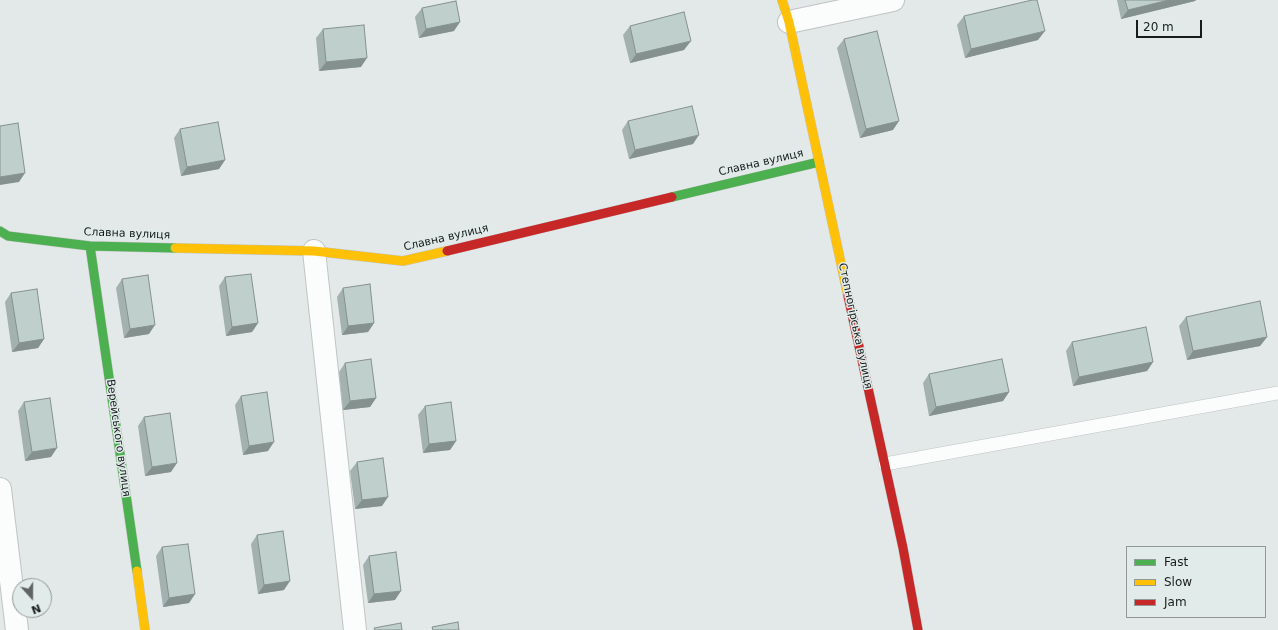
<!DOCTYPE html>
<meta charset="utf-8">
<style>
body{margin:0}
#map{position:relative;width:1278px;height:630px;overflow:hidden;background:#e3e9e8;font-family:"DejaVu Sans",sans-serif}
canvas{display:block}
.legend{position:absolute;left:1126px;top:546px;width:140px;height:72px;box-sizing:border-box;background:#e1ebea;border:1px solid #919897;margin:0;padding:5px 7px;list-style:none;font-size:12px;color:#181b1b}
.legend li{display:flex;align-items:center;gap:8px;height:20px}
.legend b{width:20px;border:1px solid #919897}
.north{position:absolute;left:12px;top:578px;width:40px;height:40px;box-sizing:border-box;background:#e1ebea;border:1px solid #919897;border-radius:50%;rotate:159deg;font-size:11px;font-weight:700;line-height:16px;text-align:center;color:#181b1b}
.north::after{content:'';display:block;margin:auto;width:14px;height:18px;background:#5f6363;clip-path:polygon(50% 0,100% 100%,50% 72%,0 100%)}
.scale{position:absolute;left:1136px;top:20px;width:66px;height:18px;box-sizing:border-box;border:2px solid #181b1b;border-top:0;padding-left:5px;font-size:12px;line-height:14px;white-space:nowrap;color:#181b1b;-webkit-text-stroke:3px #e1ebea;paint-order:stroke}
</style>
<div id="map">
<canvas width="1278" height="630"></canvas>
<ul class="legend">
<li><b style="height:5px;background:#4caf50"></b>Fast</li>
<li><b style="height:5px;background:#ffc107"></b>Slow</li>
<li><b style="height:5px;background:#c62828"></b>Jam</li>
</ul>
<div class="north">N</div>
<div class="scale">20 m</div>
</div>
<script>
const c = document.querySelector('canvas').getContext('2d');
c.lineJoin = 'round';
const toPath = rows => new Path2D(rows.map(r => 'M' + r).join(''));
function strokePath(path, color, width, dash) { c.strokeStyle = color; c.lineWidth = width; c.lineCap = dash ? 'butt' : 'round'; c.setLineDash(dash || []); c.stroke(path); }
function fillPath(path, color) { c.fillStyle = color; c.fill(path, 'evenodd'); }
function drawText(font, color, halo, rows, align = 'center') {
  c.font = font + ' "DejaVu Sans",sans-serif'; c.lineWidth = 3; c.setLineDash([]); c.textBaseline = 'middle'; c.strokeStyle = halo; c.fillStyle = color; for (const [text, x, y, turn = 0] of rows) {
    c.save(); c.translate(x, y); c.rotate((+turn || 0) * Math.PI / 180); c.textAlign = isNaN(turn) ? turn : align; if (halo) c.strokeText(text, 0, 0); c.fillText(text, 0, 0); c.restore();
  }
}
const lane = toPath([
 [885,464,1278,393]
]);
const street = toPath([
 [789,22,893,0],
 [314,251,355,630],
 [0,489,17,630]
]);
const fast = toPath([
 [672,197,819,162],
 [0,231,8,236,90,246,175,248],
 [90,246,137,571]
]);
const slow = toPath([
 [782,0,789,22,848,296],
 [175,248,314,251,403,261,447,251],
 [137,571,145,630]
]);
const jam = toPath([
 [447,251,672,197],
 [848,296,903,548,918,630]
]);
const wall = toPath([
 [1117,0,1196,0,1195,1,1121,19],
 [422,8,454,31,419,38,415,17],
 [964,16,1038,40,965,58,957,25],
 [630,26,684,50,630,63,623,35],
 [323,29,361,67,319,71,316,38],
 [844,39,893,130,860,138,837,48],
 [628,121,693,144,629,159,622,130],
 [180,129,225,160,219,169,181,176,174,138],
 [225,277,258,323,252,332,226,336,219,286],
 [122,279,149,334,124,338,116,288],
 [343,288,374,323,368,332,342,335,337,297],
 [11,293,44,339,38,348,12,352,5,302],
 [1186,317,1267,337,1260,346,1187,360,1179,326],
 [1072,342,1153,362,1147,371,1073,386,1066,351],
 [345,363,376,398,370,407,343,410,339,372],
 [929,374,1009,392,1003,401,929,416,923,383],
 [241,396,268,451,243,455,235,405],
 [24,402,51,457,25,461,18,411],
 [425,406,456,441,450,450,423,453,418,415],
 [144,417,171,472,145,476,138,426],
 [357,462,382,506,355,509,350,471],
 [257,535,284,590,258,594,251,544],
 [162,547,195,594,189,603,163,607,156,556],
 [369,556,395,600,368,603,363,565]
]);
const shadedWall = toPath([
 [1169,0,1196,0,1195,1,1121,19,1128,10],
 [460,22,454,31,419,38,426,29],
 [1045,31,1038,40,965,58,971,49],
 [691,41,684,50,630,63,636,54],
 [367,58,361,67,319,71,326,62],
 [899,121,893,130,860,138,866,129],
 [699,135,693,144,629,159,635,150],
 [225,160,219,169,181,176,187,167],
 [25,173,19,182,0,185,0,177],
 [258,323,252,332,226,336,232,327],
 [374,323,368,332,342,335,348,326],
 [155,325,149,334,124,338,130,329],
 [1267,337,1260,346,1187,360,1193,351],
 [44,339,38,348,12,352,19,343],
 [1153,362,1147,371,1073,386,1079,377],
 [1009,392,1003,401,929,416,936,407],
 [376,398,370,407,343,410,350,401],
 [456,441,450,450,423,453,429,444],
 [274,442,268,451,243,455,249,446],
 [57,448,51,457,25,461,32,452],
 [177,463,171,472,145,476,152,467],
 [388,497,382,506,355,509,362,500],
 [290,581,284,590,258,594,264,585],
 [401,591,395,600,368,603,374,594],
 [195,594,189,603,163,607,169,598]
]);
const building = toPath([
 [1032,0,1037,0,1045,31,971,49,964,16,1032,0],
 [1125,0,1169,0,1128,10,1125,0],
 [456,1,460,22,426,29,422,8,456,1],
 [684,12,691,41,636,54,630,26,684,12],
 [364,25,367,58,326,62,323,29,364,25],
 [877,31,899,121,866,129,844,39,877,31],
 [692,106,699,135,635,150,628,121,692,106],
 [218,122,225,160,187,167,180,129,218,122],
 [18,123,25,173,0,177,0,126,18,123],
 [251,274,258,323,232,327,225,277,251,274],
 [148,275,155,325,130,329,122,279,148,275],
 [370,284,374,323,348,326,343,288,370,284],
 [37,289,44,339,19,343,11,293,37,289],
 [1260,301,1267,337,1193,351,1186,317,1260,301],
 [1146,327,1153,362,1079,377,1072,342,1146,327],
 [371,359,376,398,350,401,345,363,371,359],
 [1002,359,1009,392,936,407,929,374,1002,359],
 [267,392,274,442,249,446,241,396,267,392],
 [50,398,57,448,32,452,24,402,50,398],
 [451,402,456,441,429,444,425,406,451,402],
 [170,413,177,463,152,467,144,417,170,413],
 [383,458,388,497,362,500,357,462,383,458],
 [283,531,290,581,264,585,257,535,283,531],
 [188,544,195,594,169,598,162,547,188,544],
 [396,552,401,591,374,594,369,556,396,552],
 [458,622,459,630,433,630,432,627,458,622],
 [401,623,402,630,375,630,374,628,401,623]
]);
const streetNames = [
 ["Славна вулиця",761,163,-13],
 ["Славна вулиця",127,234,2],
 ["Славна вулиця",446,238,-13],
 ["Степногірська вулиця",855,326,78],
 ["Верейського вулиця",118,438,82]
];
strokePath(lane, '#c0c4c3', 14);
strokePath(street, '#c0c4c3', 24);
strokePath(fast, '#c0c4c3', 10);
strokePath(slow, '#c0c4c3', 10);
strokePath(jam, '#c0c4c3', 10);
strokePath(lane, '#fbfcfc', 13);
strokePath(street, '#fbfcfc', 22);
strokePath(fast, '#4caf50', 9);
strokePath(slow, '#ffc107', 9);
strokePath(jam, '#c62828', 9);
fillPath(wall, '#a3b2af');
fillPath(shadedWall, '#85918f');
fillPath(building, '#becfcc');
strokePath(building, '#85918f', 1);
drawText('11px', '#181b1b', '#e1ebea', streetNames);
</script>
